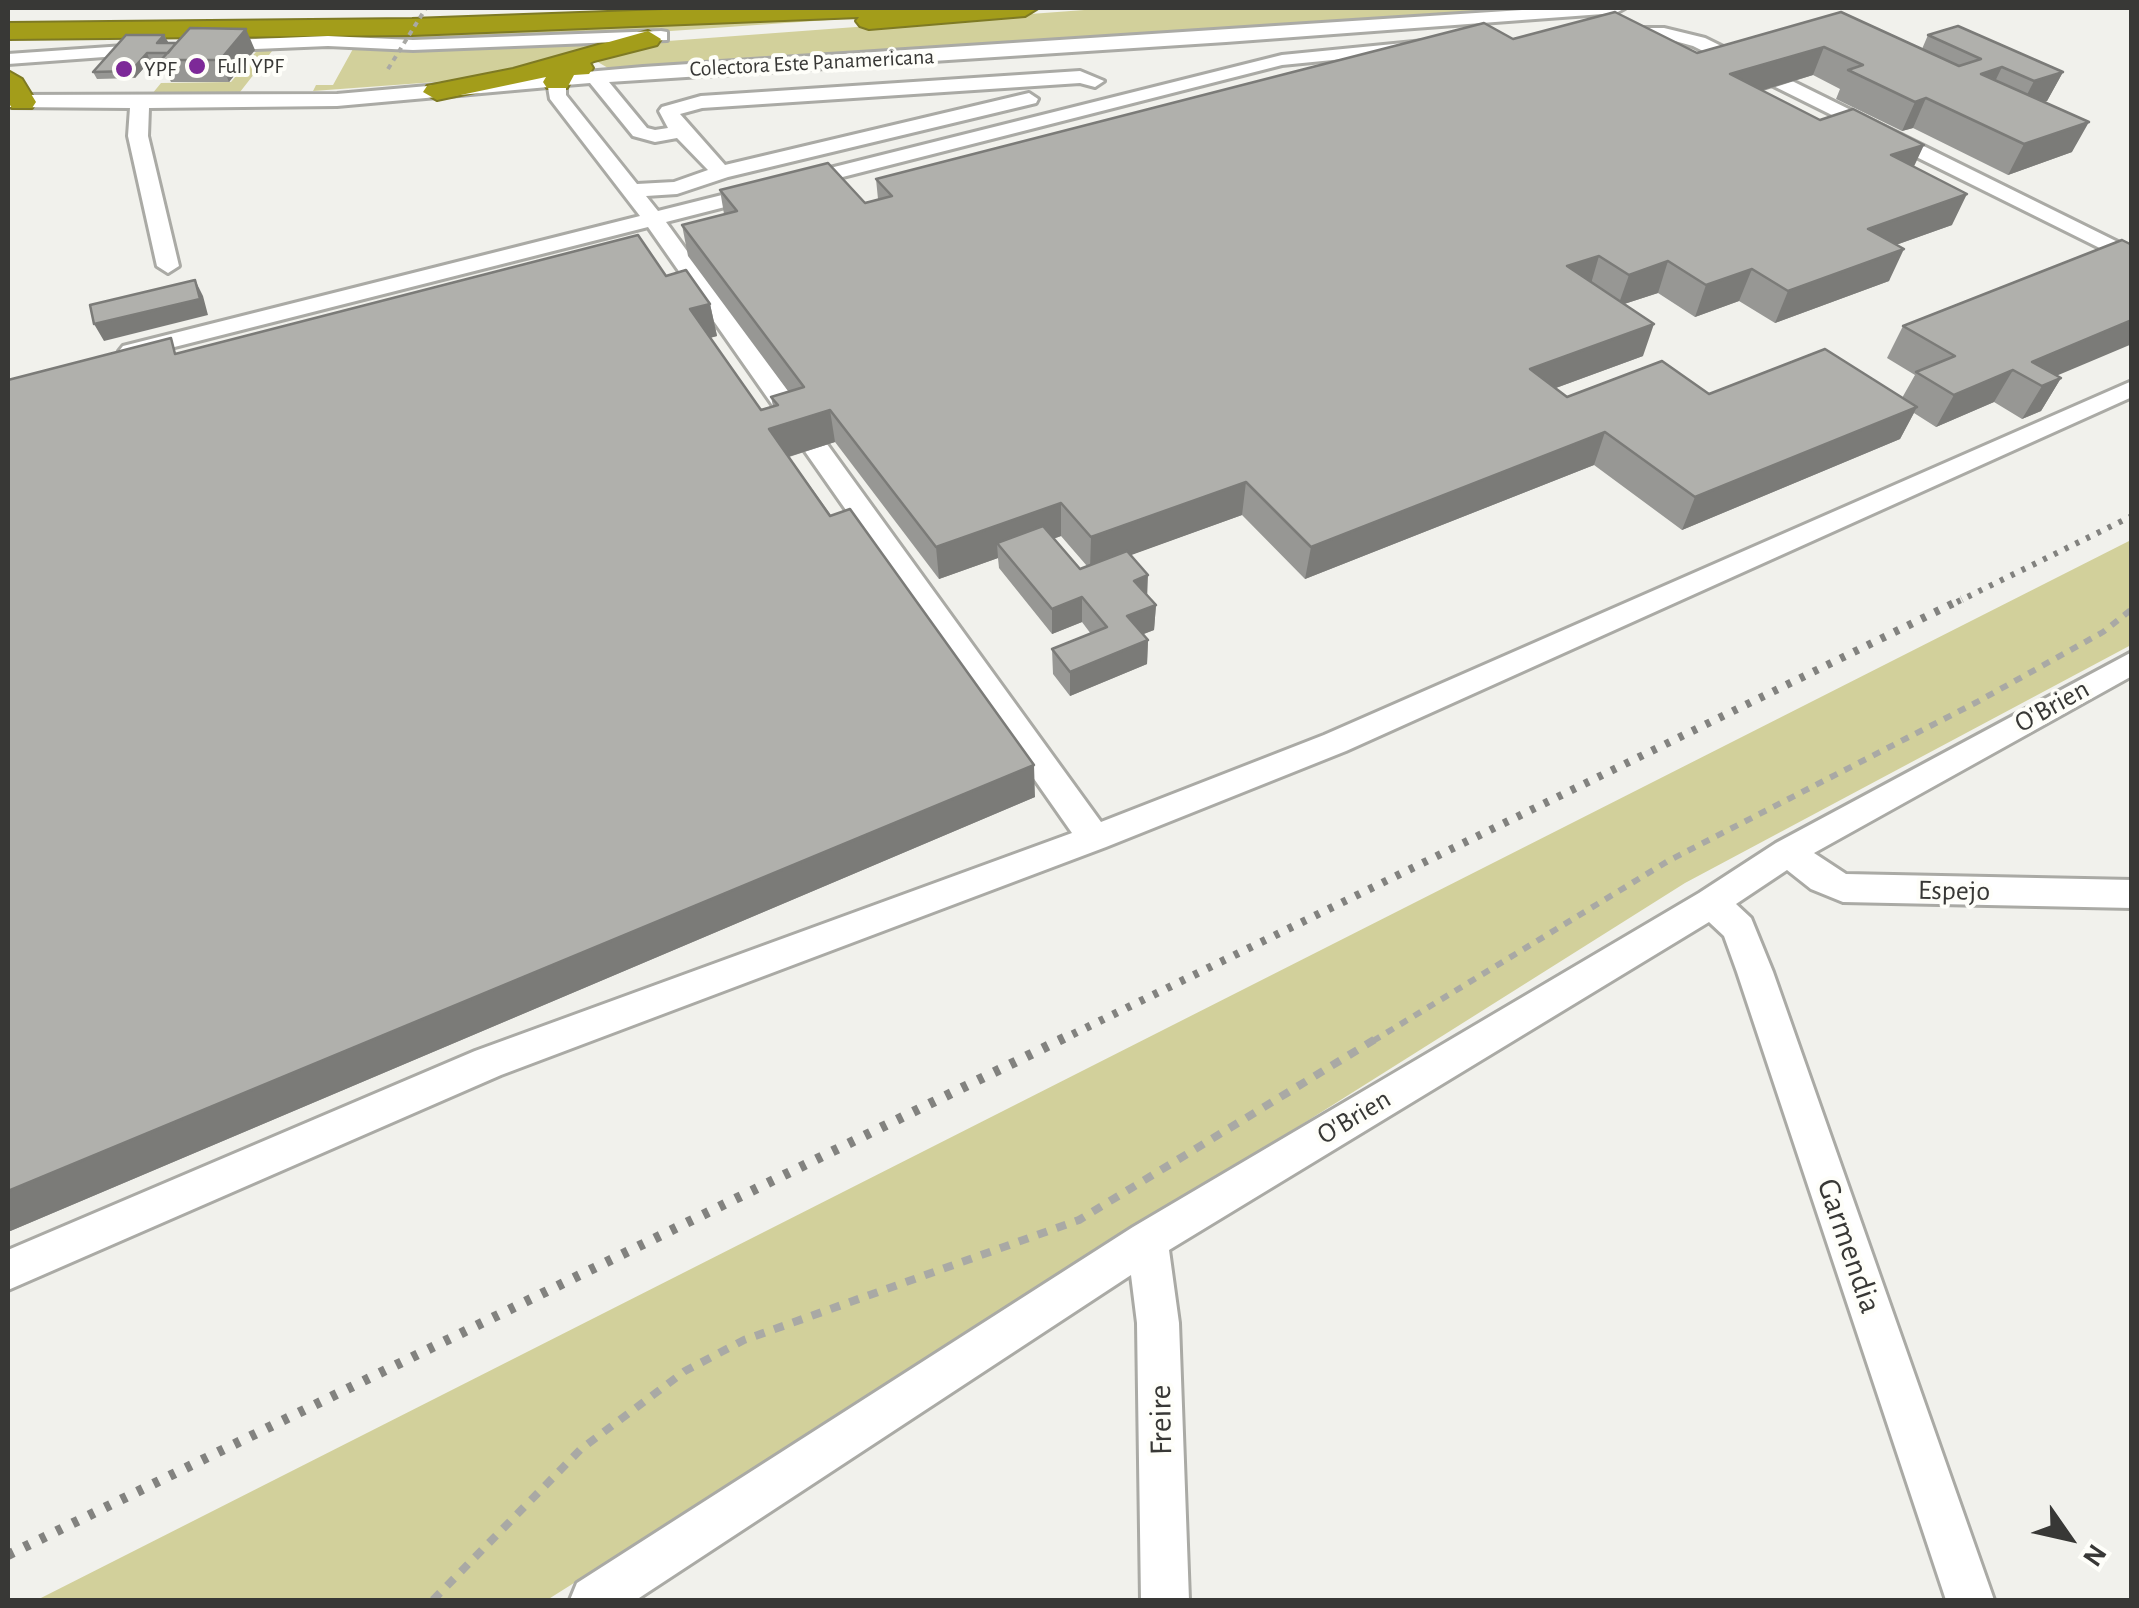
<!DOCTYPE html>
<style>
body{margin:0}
#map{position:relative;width:2139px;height:1608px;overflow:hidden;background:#f1f1ec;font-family:"Alegreya Sans",sans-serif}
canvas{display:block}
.frame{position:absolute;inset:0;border:10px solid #383836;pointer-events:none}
.north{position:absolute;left:2019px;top:1488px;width:100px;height:100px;-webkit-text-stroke:8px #fefef9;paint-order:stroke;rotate:124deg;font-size:28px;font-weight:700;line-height:40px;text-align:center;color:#383836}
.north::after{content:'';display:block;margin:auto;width:35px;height:45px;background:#383836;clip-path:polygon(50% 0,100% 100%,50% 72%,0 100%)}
</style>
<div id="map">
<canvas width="2139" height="1608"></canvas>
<div class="frame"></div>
<div class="north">N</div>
</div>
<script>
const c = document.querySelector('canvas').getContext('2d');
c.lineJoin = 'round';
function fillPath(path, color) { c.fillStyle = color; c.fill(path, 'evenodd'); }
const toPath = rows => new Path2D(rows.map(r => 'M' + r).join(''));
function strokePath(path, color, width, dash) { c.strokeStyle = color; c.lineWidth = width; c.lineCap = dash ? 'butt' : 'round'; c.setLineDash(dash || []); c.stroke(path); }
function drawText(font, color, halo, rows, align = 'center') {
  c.font = font + ' "Alegreya Sans",sans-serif'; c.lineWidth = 8; c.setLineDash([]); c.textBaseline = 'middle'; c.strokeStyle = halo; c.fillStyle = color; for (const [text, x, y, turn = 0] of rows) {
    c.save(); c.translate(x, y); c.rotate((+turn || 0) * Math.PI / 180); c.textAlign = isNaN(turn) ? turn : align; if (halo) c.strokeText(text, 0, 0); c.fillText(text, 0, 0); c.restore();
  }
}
const green = toPath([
 [1111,8,1551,8,625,70,608,68,596,61,601,54,641,43],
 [886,16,599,36,412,42,343,36],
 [604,40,565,59,490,78,313,91,316,85,333,85,354,47],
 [276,46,240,92,152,94,161,83,231,82,260,47],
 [2131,540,2131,645,1685,883,547,1600,37,1600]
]);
const pathFar1 = toPath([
 [1373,1041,1668,861,1977,702,2103,632,2132,609]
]);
const path = toPath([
 [433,1600,581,1449,685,1371,744,1340,1079,1220,1377,1038]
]);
const minor = toPath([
 [1553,8,1625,8,1616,13,1226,42,609,82,647,128,655,130,668,128,659,111,662,107,701,96,1080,71,1104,81,1095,87,1080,83,702,108,680,114,725,165,1029,93,1038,99,1036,103,728,177,677,194,646,196,658,211,1282,55,1424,41,1433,46,1424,51,1282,65,666,222,1101,822,1324,735,2132,381,2132,397,1346,751,1106,847,501,1075,8,1290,8,1250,475,1051,1072,833,648,227,131,358,119,351,123,346,640,216,550,99,548,87,337,106,149,108,148,136,179,266,168,273,157,266,128,136,130,108,8,107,8,95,337,94,643,67,1553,8],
 [590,83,633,136,655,142,677,138,708,170,674,182,637,184,566,95,566,85,590,83],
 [1613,28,1664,28,1705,38,2132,249,2132,264,1693,46,1664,38,1607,37,1607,29,1613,28],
 [661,31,667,32,667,40,413,50,328,46,207,51,198,46,207,41,328,36,413,40,661,31],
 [153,44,159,45,159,53,8,64,8,54,153,44],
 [2132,652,2132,676,1814,853,1846,874,2132,880,2132,908,1843,902,1811,889,1787,870,1736,904,1751,918,1773,972,1994,1600,1946,1600,1737,972,1724,936,1709,922,1169,1250,1179,1323,1189,1600,1141,1600,1137,1323,1131,1275,636,1600,570,1600,577,1583,1133,1227,1699,893,1776,843,2132,652]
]);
const highway = toPath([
 [719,8,1038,8,1025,16,869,29,860,26,856,21,859,17,412,35,8,39,8,23,412,19,719,8],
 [648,31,661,39,657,45,594,61,590,63,593,68,589,74,574,75,567,88,547,88,543,82,546,77,437,100,423,92,427,86,513,69,648,31],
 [8,71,22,79,36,102,32,108,12,108,8,102,8,71]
]);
const railFar2 = toPath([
 [1957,602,2132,516]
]);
const railFar1 = toPath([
 [1059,1041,1962,599]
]);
const rail = toPath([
 [8,1555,1064,1038]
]);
const pathBridge = toPath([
 [388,69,426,8]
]);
const wall = toPath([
 [1841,12,1922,49,1928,35,2063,72,2047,101,2044,102,2072,152,2008,175,1913,128,1902,131,1836,99,1840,89,1813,75,1763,91,1913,167,1952,225,1896,245,1889,281,1775,323,1739,301,1695,317,1658,293,1624,304,1643,356,1556,388,1567,397,1709,394,1902,398,1915,375,1887,358,1903,326,2061,378,2041,411,2022,419,1994,402,1936,427,1914,413,1900,439,1682,530,1594,465,1305,579,1242,515,1130,555,1147,595,1156,605,1154,630,1143,634,1148,640,1147,664,1070,696,1053,674,1052,649,1091,634,1082,622,1052,634,999,568,998,558,939,579,835,442,789,457,1035,797,8,1232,179,353,666,276,710,304,717,336,710,338,761,410,773,406,771,397,788,391,688,256,682,225,724,214,720,190,865,203,878,199,876,179,1513,39,1697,53],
 [1061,536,1087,566,1080,569,1053,539],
 [164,35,168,42,167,43,255,50,229,82,171,82,161,60,150,61,135,78,97,79,93,72]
]);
const shadedWall = toPath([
 [246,29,255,50,229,82,220,60],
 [164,35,168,42,160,51,157,43],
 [1824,47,1813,75,1720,103,1730,74],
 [147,53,150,61,135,78,131,71],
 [2002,67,1988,96,1981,74],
 [2063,72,2047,101,2019,110,2034,81],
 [1926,98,1913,128,1902,131,1915,102],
 [2089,122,2072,152,2008,175,2024,144],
 [1924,145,1910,175,1891,155],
 [1967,194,1952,225,1853,260,1868,229],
 [1904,249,1889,281,1775,323,1788,291],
 [1599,256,1590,287,1567,266],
 [1668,261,1658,293,1618,306,1629,275],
 [1752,269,1739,301,1695,317,1706,285],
 [195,280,203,296,208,315,104,341,94,324],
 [710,304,717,336,697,341,690,309],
 [2132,320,2132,344,2037,384,2032,362],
 [1654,324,1643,356,1520,401,1530,369],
 [2013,370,1994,402,1936,427,1954,395],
 [2061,378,2041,411,2022,419,2042,386],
 [1917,407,1900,439,1682,530,1695,497],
 [830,410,835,442,775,461,769,429],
 [1605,432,1594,465,1305,579,1311,547],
 [1246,482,1242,515,1090,570,1091,537],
 [1061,503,1061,536,1007,555,997,543,998,558,939,579,936,547],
 [1148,575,1147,600,1134,581],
 [1082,597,1082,622,1052,634,1052,609],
 [1156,605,1154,630,1126,641,1127,616],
 [1148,640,1147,664,1070,696,1070,672],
 [1034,765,1035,797,8,1232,8,1191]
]);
const building = toPath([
 [1615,12,1697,53,1841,12,1959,66,1981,59,1928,35,1958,26,2063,72,2034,81,2002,67,1981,74,2089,122,2024,144,1926,98,1915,102,1848,70,1863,65,1824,47,1730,74,1820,120,1853,109,1924,145,1891,155,1967,194,1868,229,1904,249,1788,291,1752,269,1706,285,1668,261,1629,275,1599,256,1567,266,1654,324,1530,369,1567,397,1662,361,1709,394,1825,349,1917,407,1695,497,1605,432,1311,547,1246,482,1091,537,1061,503,936,547,830,410,769,429,830,516,850,509,1034,765,8,1191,8,380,171,338,175,354,638,235,666,276,686,270,710,304,690,309,761,410,778,405,771,397,804,387,682,225,737,211,720,190,828,163,865,203,892,196,876,179,1484,23,1513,39,1615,12],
 [190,28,246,29,220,60,161,60,190,28],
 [126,35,164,35,157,43,176,43,168,53,147,53,131,71,93,72,126,35],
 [2122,240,2132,245,2132,320,2032,362,2061,378,2042,386,2013,370,1954,395,1916,372,1955,356,1903,326,2122,240],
 [195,280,200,299,94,324,90,305,195,280],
 [1043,526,1080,569,1127,551,1148,575,1134,581,1156,605,1127,616,1148,640,1070,672,1052,649,1107,627,1082,597,1052,609,997,543,1043,526]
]);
const markers = [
 [197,66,10,"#7d2998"],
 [124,69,10,"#7d2998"]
];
const farStreetnames = [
 ["Colectora Este Panamericana",812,63,-3]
];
const farPoinames = [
 ["Full YPF",217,66],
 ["YPF",144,69]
];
const streetNames = [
 ["O'Brien",2052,706,-29],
 ["Espejo",1954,891,1],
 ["O'Brien",1354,1117,-31]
];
const nearStreetnames = [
 ["Garmendia",1849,1246,71],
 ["Freire",1161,1420,-91]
];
fillPath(green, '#d2d09b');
strokePath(minor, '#aaaaa5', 6);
strokePath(highway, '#7e7a24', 4);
strokePath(pathFar1, '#a9a9a5', 6, [8, 8]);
strokePath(path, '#a9a9a5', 8, [10, 10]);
fillPath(minor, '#fff');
fillPath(highway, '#a39d1a');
strokePath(railFar2, '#82827f', 6, [4, 8]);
strokePath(railFar1, '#82827f', 8, [5, 10]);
strokePath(rail, '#82827f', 10, [6, 12]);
strokePath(pathBridge, '#a9a9a5', 4, [5, 5]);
fillPath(wall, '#979794');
fillPath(shadedWall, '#7b7b78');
fillPath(building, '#b0b0ac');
strokePath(building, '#7b7b78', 2.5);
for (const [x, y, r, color] of markers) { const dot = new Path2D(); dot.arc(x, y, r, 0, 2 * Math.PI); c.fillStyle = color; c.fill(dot); strokePath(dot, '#fefef9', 4); }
drawText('22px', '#383836', '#fefef9', farStreetnames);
drawText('22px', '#383836', '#fefef9', farPoinames, 'left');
drawText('28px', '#383836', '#fefef9', streetNames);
drawText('32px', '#383836', '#fefef9', nearStreetnames);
</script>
